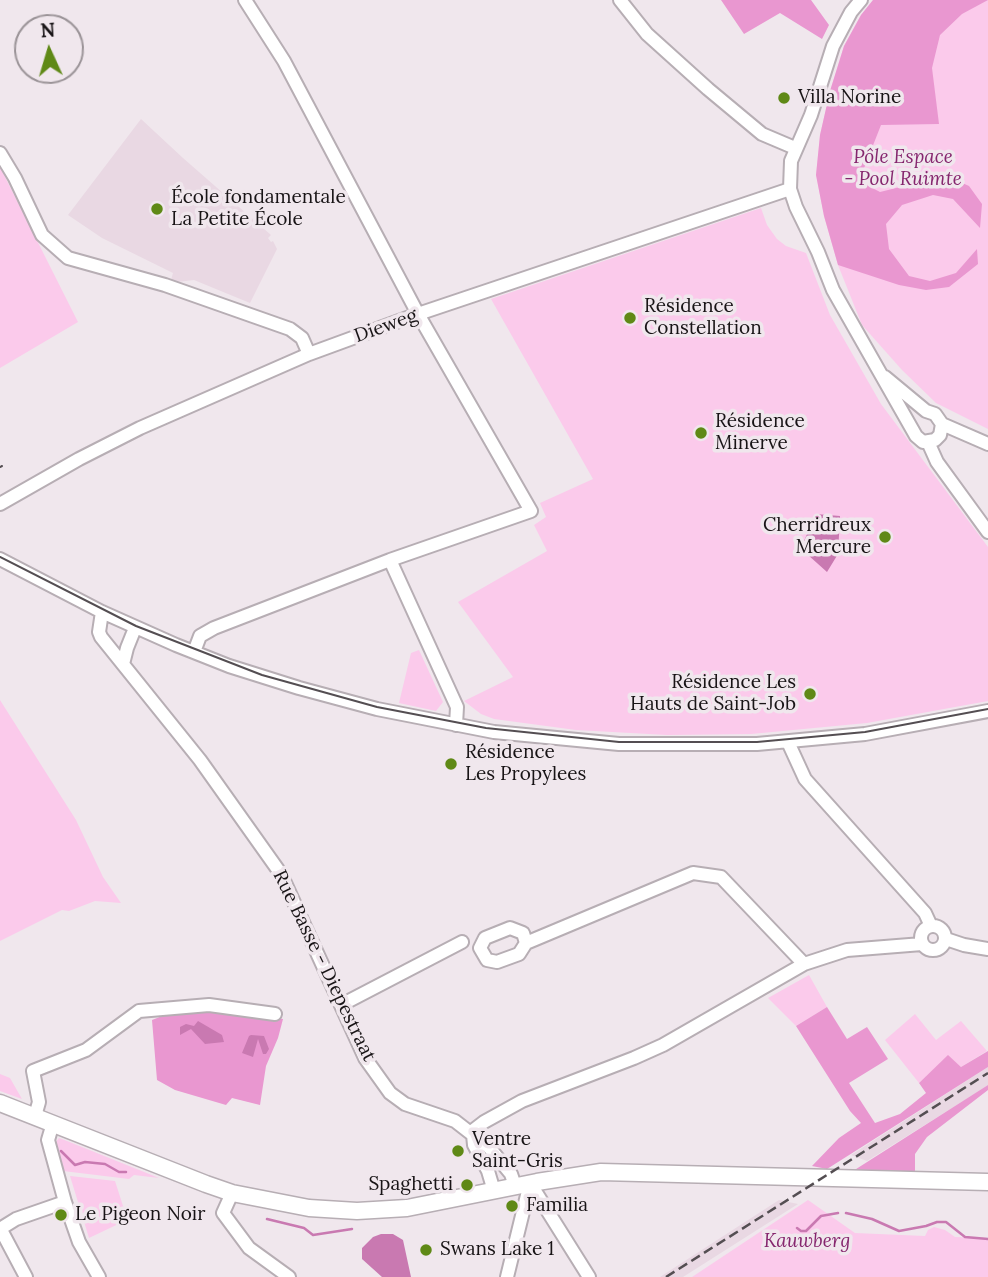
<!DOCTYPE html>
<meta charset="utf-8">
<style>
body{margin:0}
#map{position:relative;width:988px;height:1277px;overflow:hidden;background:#f0e7ed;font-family:Lora,serif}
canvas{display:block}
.north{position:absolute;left:14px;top:14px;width:70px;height:70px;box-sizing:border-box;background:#f0e7ed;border:2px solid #9a9397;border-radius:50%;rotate:356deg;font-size:19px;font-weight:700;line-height:28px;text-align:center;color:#181416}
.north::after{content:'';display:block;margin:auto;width:24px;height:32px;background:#5f8916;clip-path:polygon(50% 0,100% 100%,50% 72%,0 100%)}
</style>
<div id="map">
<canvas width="988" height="1277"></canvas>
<div class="north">N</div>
</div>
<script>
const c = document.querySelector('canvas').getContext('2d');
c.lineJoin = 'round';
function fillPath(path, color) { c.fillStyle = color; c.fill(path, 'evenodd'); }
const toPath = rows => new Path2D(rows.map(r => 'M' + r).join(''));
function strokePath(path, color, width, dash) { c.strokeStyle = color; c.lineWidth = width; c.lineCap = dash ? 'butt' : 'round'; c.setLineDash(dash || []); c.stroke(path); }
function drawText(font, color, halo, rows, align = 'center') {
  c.font = font + ' Lora,serif'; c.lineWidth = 7; c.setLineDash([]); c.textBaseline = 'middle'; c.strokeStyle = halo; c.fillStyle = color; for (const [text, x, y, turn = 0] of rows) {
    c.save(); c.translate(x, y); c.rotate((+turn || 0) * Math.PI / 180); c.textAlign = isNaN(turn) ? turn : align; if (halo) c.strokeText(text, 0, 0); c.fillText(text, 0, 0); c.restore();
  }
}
const built = toPath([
 [141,119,183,158,271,235,268,238,271,242,273,241,277,249,250,303,194,280,177,282,171,280,173,273,102,238,68,215],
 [988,1067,988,1085,976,1093,867,1161,851,1155],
 [779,1200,798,1204,683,1277,660,1277]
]);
const green = toPath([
 [873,0,988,0,988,429,936,403,902,370,862,325,838,265,824,216,816,175,820,135,830,91,844,46,861,15],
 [0,167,78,322,0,368],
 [761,208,767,225,777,239,786,246,806,253,830,315,881,404,988,547,988,701,867,723,751,734,667,735,576,730,494,719,481,714,464,701,513,677,458,602,547,551,534,525,546,517,540,503,593,479,491,299],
 [419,650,443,702,436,711,399,703,411,653],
 [0,700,76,820,103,877,121,903,95,901,69,911,62,910,0,941],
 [809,975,827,1007,796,1026,768,998],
 [915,1014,936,1040,961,1021,987,1051,961,1067,948,1056,919,1083,885,1040],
 [0,1074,10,1078,22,1099,0,1091],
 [59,1138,67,1141,159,1178,134,1175,129,1179,63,1171,55,1143],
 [70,1176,115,1181,123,1206,133,1217,89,1238],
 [808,1200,855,1233,925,1236,928,1230,934,1227,945,1230,955,1237,988,1238,988,1277,692,1277]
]);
const forest = toPath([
 [721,0,811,0,829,25,822,39,780,13,744,34],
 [873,0,988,0,962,14,940,35,932,68,939,124,881,125,859,181,880,192,920,182,951,178,969,186,982,204,980,228,953,199,933,195,902,205,886,224,889,249,909,276,930,281,956,273,977,249,978,264,949,287,926,290,899,285,838,265,824,216,816,175,820,135,830,91,844,46,861,15],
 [827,1007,847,1039,867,1027,888,1059,849,1083,875,1123,900,1114,926,1093,919,1083,948,1055,961,1067,988,1051,988,1067,827,1169,812,1166,839,1138,861,1123,850,1111,796,1026],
 [216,1009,283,1019,278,1038,266,1066,260,1105,232,1098,226,1105,175,1090,157,1080,152,1020,175,1011],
 [988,1085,988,1090,927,1137,915,1154,915,1172,853,1171]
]);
const water = toPath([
 [816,514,840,516,838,554,827,572,808,555,803,543],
 [198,1021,222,1035,224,1042,205,1044,191,1029,180,1035,180,1027,186,1024,194,1026],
 [251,1035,264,1036,269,1049,266,1054,263,1054,258,1039,253,1057,242,1053,249,1036],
 [381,1234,393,1234,403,1240,411,1277,382,1277,362,1259,362,1248,373,1237]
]);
const stream = toPath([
 [61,1151,75,1165,85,1162,105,1164,119,1172,126,1172],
 [846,1213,872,1219,899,1231,926,1226,937,1222,946,1222,965,1237,988,1239],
 [267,1219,304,1228,313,1235,352,1229],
 [797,1228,801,1231,806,1231,821,1216,838,1213]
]);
const minor = toPath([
 [620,0,647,34,708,89,762,134,795,148],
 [861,0,851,12,833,46,811,115,791,161,790,189,796,207,818,252,833,290,916,436,923,442,935,440,940,435,942,424],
 [0,153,15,178,42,235,68,258,165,285,290,329,302,338,309,354],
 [885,377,926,411,935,414,942,424,988,444],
 [928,442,937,462,988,532],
 [0,504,79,459,140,428,309,354,418,314,790,189],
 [0,559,102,612,176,645,229,666,299,688,377,709,494,732,619,744,757,744,865,734,988,711],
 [390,560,457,707,456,725],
 [102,612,99,632,101,637,200,760,281,874,365,1058,390,1093,405,1104,455,1121,473,1135,483,1140,511,1174,515,1186],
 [194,652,200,636,214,628,390,560,531,511,418,314,284,61,245,0],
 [123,664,127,648,135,628],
 [788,742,805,779,925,913,931,926],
 '921 938a12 12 0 1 1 24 0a12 12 0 1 1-24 0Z',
 [946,939,964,945,988,949],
 [526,943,523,933,510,928,485,938,480,948,487,960,497,962,519,954,526,943,693,873,721,877,804,964],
 [341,1005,462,942],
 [35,1116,39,1102,33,1071,86,1050,139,1011,209,1005,275,1014],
 [53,1123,48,1140,65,1202,79,1242,99,1277],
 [471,1132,484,1122,522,1101,634,1058,663,1045,804,964,847,950,922,944,921,939],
 [473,1135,474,1145,488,1171,494,1191],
 [530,1183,589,1277],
 [232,1193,223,1213,249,1248,289,1277],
 [0,1228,26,1277],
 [0,1229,16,1219,65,1202],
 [507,1277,530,1183]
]);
const major = toPath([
 [0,1103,206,1184,232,1193,309,1208,357,1211,407,1208,537,1182,601,1172,988,1182]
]);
const tram = toPath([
 [0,467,2,466],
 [0,557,136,626,262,675,377,707,486,728,619,742,757,742,865,732,988,709]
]);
const rail = toPath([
 [666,1277,988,1073]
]);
const markers = [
 [784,98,7,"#5f8916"],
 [157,209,7,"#5f8916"],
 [630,318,7,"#5f8916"],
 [701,433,7,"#5f8916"],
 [885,537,7,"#5f8916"],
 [810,694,7,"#5f8916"],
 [451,764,7,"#5f8916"],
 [458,1151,7,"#5f8916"],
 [467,1185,7,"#5f8916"],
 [512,1206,7,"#5f8916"],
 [61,1215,7,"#5f8916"],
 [426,1250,7,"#5f8916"]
];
const poiNames = [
 ["Villa Norine",798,98],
 ["École fondamentale",171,198],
 ["La Petite École",171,220],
 ["Résidence",644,307],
 ["Constellation",644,329],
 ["Résidence",715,422],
 ["Minerve",715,444],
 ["Cherridreux",871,526,"right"],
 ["Mercure",871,548,"right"],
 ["Résidence Les",796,683,"right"],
 ["Hauts de Saint-Job",796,705,"right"],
 ["Résidence",465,753],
 ["Les Propylees",465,775],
 ["Ventre",472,1140],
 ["Saint-Gris",472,1162],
 ["Spaghetti",453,1185,"right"],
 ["Familia",526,1206],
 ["Le Pigeon Noir",75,1215],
 ["Swans Lake 1",440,1250]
];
const parkNames = [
 ["Pôle Espace",903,158],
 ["- Pool Ruimte",903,180],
 ["Kauwberg",807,1242]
];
const streetNames = [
 ["Dieweg",386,326,-20],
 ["Rue Basse - Diepestraat",324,966,64]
];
fillPath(built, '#e9d8e3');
fillPath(green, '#fbcaeb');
fillPath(forest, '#e997d0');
fillPath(water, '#c979b1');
strokePath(stream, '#c979b1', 2.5);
strokePath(minor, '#b7aeb4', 16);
strokePath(major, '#b7aeb4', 19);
strokePath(minor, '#fff', 12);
strokePath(major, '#fff', 16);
strokePath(tram, '#544e52', 2);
strokePath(rail, '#544e52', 2.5, [10, 5]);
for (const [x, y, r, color] of markers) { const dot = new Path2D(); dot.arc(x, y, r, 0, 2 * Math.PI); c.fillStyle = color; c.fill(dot); strokePath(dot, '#f0e7ed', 2.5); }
drawText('19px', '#181416', '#f0e7ed', poiNames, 'left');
drawText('italic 19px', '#85266e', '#f0e7ed', parkNames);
drawText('19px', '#181416', '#f0e7ed', streetNames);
</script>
